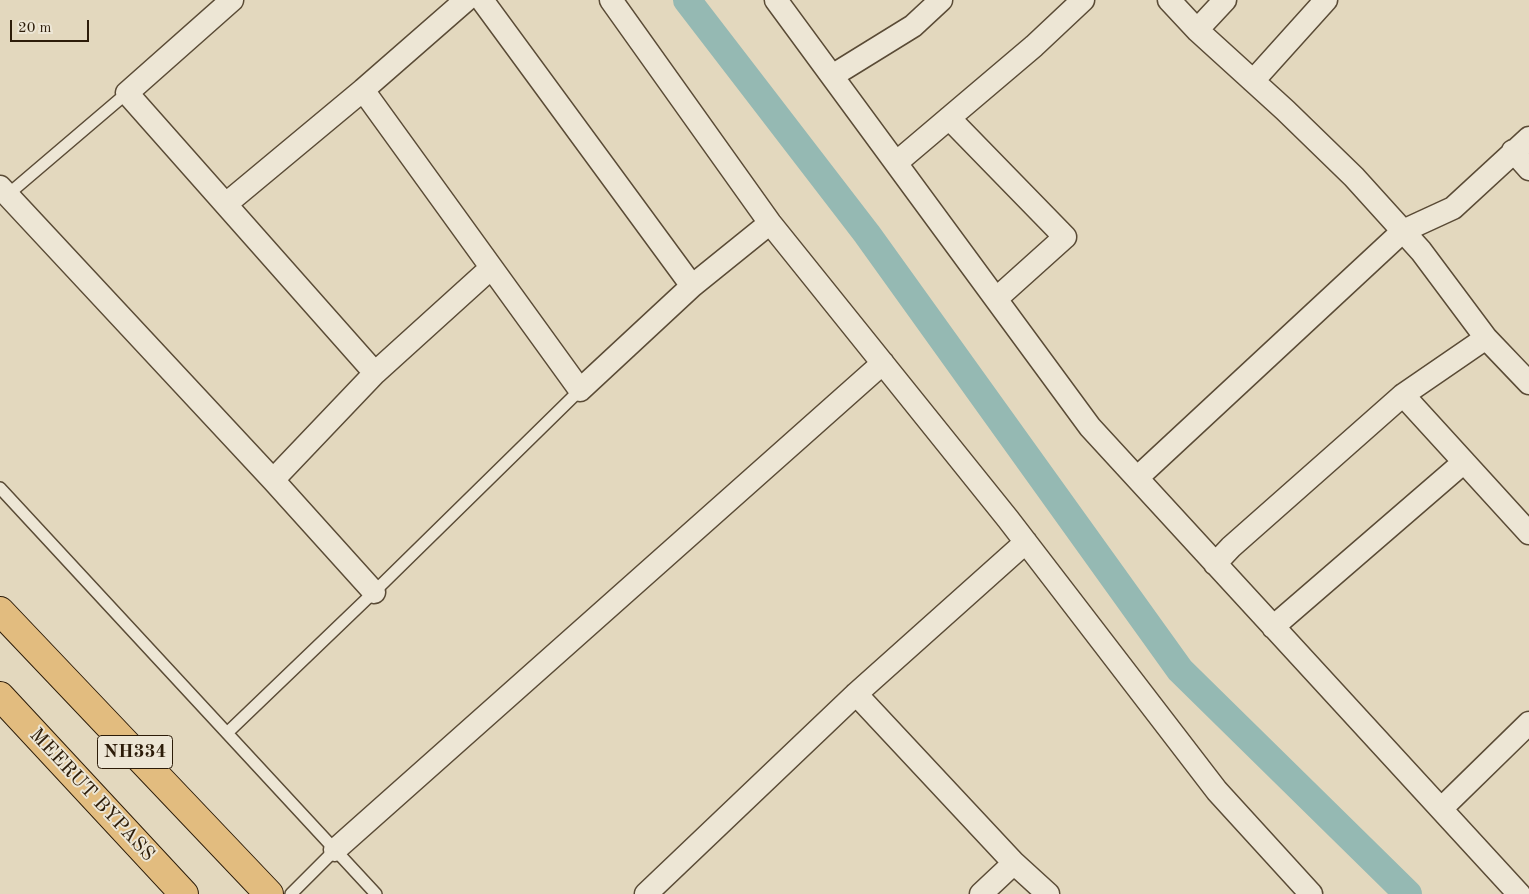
<!DOCTYPE html>
<style>
body{margin:0}
#map{position:relative;width:1529px;height:894px;overflow:hidden;background:#e3d8be;font-family:"Old Standard TT",serif}
canvas{display:block}
.scale{position:absolute;left:10px;top:20px;width:79px;height:22px;box-sizing:border-box;border:2px solid #2c1c09;border-top:0;padding-left:6px;font-size:15px;line-height:18px;white-space:nowrap;color:#2c1c09;-webkit-text-stroke:4px #ede6d5;paint-order:stroke}
</style>
<div id="map">
<canvas width="1529" height="894"></canvas>
<div class="scale">20 m</div>
</div>
<script>
const c = document.querySelector('canvas').getContext('2d');
c.lineJoin = 'round';
const toPath = rows => new Path2D(rows.map(r => 'M' + r).join(''));
function strokePath(path, color, width, dash) { c.strokeStyle = color; c.lineWidth = width; c.lineCap = dash ? 'butt' : 'round'; c.setLineDash(dash || []); c.stroke(path); }
function drawText(font, color, halo, rows, align = 'center') {
  c.font = font + ' "Old Standard TT",serif'; c.lineWidth = 4; c.setLineDash([]); c.textBaseline = 'middle'; c.strokeStyle = halo; c.fillStyle = color; for (const [text, x, y, turn = 0] of rows) {
    c.save(); c.translate(x, y); c.rotate((+turn || 0) * Math.PI / 180); c.textAlign = isNaN(turn) ? turn : align; if (halo) c.strokeText(text, 0, 0); c.fillText(text, 0, 0); c.restore();
  }
}
const canal = toPath([
 [687,0,867,234,1180,670,1408,894]
]);
const lane = toPath([
 [5,197,127,93],
 [0,488,376,894],
 [227,733,374,592,580,390],
 [291,894,335,850]
]);
const street = toPath([
 [232,0,127,93,375,373],
 [482,0,692,286],
 [611,0,770,223,1008,519,1217,791,1311,894],
 [776,0,1090,427,1519,894],
 [1169,0,1197,30,1285,110,1354,177,1421,251,1486,338,1529,383],
 [1197,30,1225,0],
 [832,76,913,26,941,0],
 [1253,81,1326,0],
 [363,90,580,390,692,286,770,223],
 [949,118,1065,237,996,299],
 [1513,151,1529,169],
 [896,163,1034,46,1083,0],
 [0,187,273,480,374,592],
 [226,204,363,90,466,0],
 [1403,395,1529,533],
 [1137,478,1403,231,1453,208,1529,138],
 [273,480,375,373,491,268],
 [1215,564,1231,547,1403,395,1486,338],
 [1273,627,1464,462],
 [856,694,1014,863,981,894],
 [1441,809,1529,723],
 [335,850,883,363],
 [1014,863,1048,894],
 [646,894,856,694,1026,542]
]);
const highway = toPath([
 [0,611,269,894],
 [0,696,184,894]
]);
const shields = [
 [135,752,75]
];
const shieldNames = [
 ["NH334",135,752]
];
const streetNames = [
 ["MEERUT BYPASS",92,795,47]
];
strokePath(canal, '#95b9b3', 28);
strokePath(lane, '#5a4b36', 14);
strokePath(street, '#5a4b36', 25);
strokePath(highway, '#2c1c09', 30);
strokePath(lane, '#ede6d5', 11);
strokePath(street, '#ede6d5', 22);
strokePath(highway, '#e2bc7f', 28);
for (const [x, y, w] of shields) { const box = new Path2D(); box.roundRect(x - w / 2, y - 16.5, w, 33, 4); c.fillStyle = '#ede6d5'; c.fill(box); strokePath(box, '#2c1c09', 1); }
drawText('bold 19px', '#2c1c09', null, shieldNames);
drawText('20px', '#2c1c09', '#ede6d5', streetNames);
</script>
